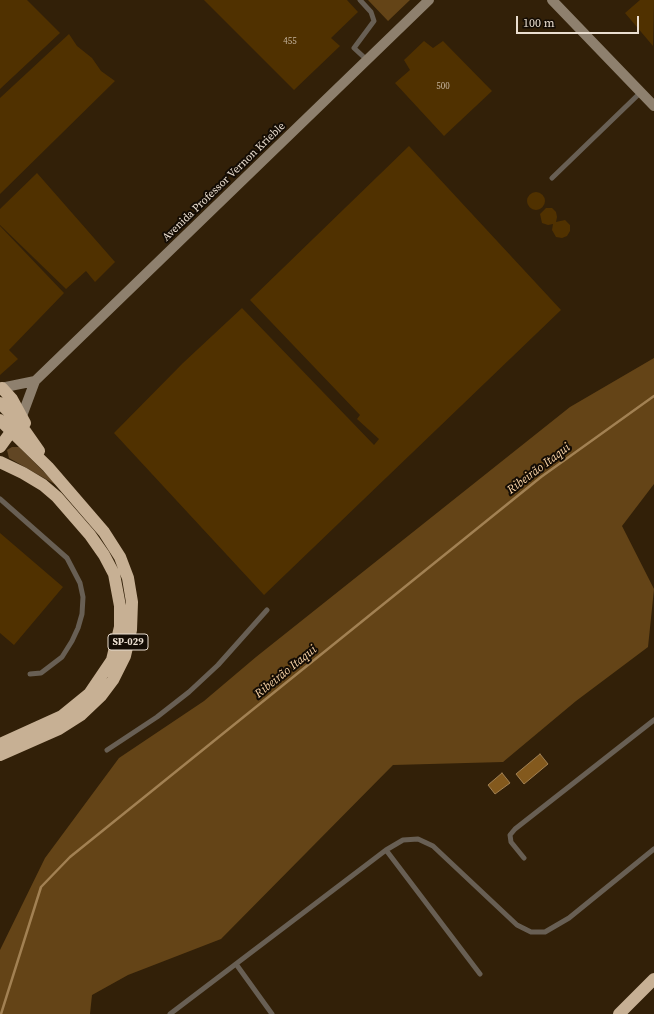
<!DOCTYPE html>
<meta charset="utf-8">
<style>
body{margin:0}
#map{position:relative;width:654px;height:1014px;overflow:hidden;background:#322008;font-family:"Source Serif 4",serif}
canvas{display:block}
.scale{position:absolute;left:516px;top:16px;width:123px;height:18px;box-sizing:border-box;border:2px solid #eaded0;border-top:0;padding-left:5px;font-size:12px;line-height:14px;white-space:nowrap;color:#eaded0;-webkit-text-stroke:3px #140c04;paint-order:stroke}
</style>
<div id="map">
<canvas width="654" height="1014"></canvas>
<div class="scale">100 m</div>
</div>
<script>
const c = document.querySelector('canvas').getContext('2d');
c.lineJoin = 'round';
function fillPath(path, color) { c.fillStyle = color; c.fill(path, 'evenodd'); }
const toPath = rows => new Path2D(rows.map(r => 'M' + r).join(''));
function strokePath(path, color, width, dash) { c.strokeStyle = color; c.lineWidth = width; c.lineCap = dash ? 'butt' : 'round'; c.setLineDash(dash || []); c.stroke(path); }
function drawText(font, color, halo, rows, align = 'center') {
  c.font = font + ' "Source Serif 4",serif'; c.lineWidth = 4; c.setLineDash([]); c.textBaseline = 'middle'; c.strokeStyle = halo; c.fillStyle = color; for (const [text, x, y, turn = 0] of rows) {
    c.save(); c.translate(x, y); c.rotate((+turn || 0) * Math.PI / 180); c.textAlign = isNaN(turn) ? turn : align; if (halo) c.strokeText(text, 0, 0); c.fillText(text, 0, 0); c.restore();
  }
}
const green = toPath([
 [12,447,19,447,58,486,9,458,7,450]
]);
const forest = toPath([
 [368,0,410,0,388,21],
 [654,358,654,484,622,526,654,589,648,647,576,701,503,762,393,765,221,939,128,975,92,995,90,1014,0,1014,0,950,45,858,119,758,204,701,256,657,570,407]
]);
const water = toPath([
 [540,754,548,764,524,784,516,774,540,754],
 [502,773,510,783,495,794,488,785,502,773]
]);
const stream = toPath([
 [1,1014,41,887,70,857,541,477,654,396]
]);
const building = toPath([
 [0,0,27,0,60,33,0,89],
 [204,0,347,0,358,12,331,38,340,46,294,90],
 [640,0,654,0,653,46,625,13],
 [69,34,77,46,92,58,101,71,115,81,0,194,0,98],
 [424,41,433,48,443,41,492,91,444,136,395,83,410,70,404,60],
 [409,146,561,310,264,595,114,433,183,363,242,308,374,445,379,439,357,419,360,415,250,300],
 [37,173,115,262,95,282,86,271,66,289,0,225,0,209],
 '527 201a9 9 0 1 1 18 0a9 9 0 1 1-18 0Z',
 [546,208,552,208,556,212,557,217,556,222,565,220,570,225,570,231,567,236,562,238,556,237,552,230,553,224,548,225,542,223,540,214],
 [0,226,64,293,9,350,18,359,0,375],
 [0,533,63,587,14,645,0,633]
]);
const lane = toPath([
 [360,0,371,12,374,21,354,48,367,60],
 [552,178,641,92],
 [0,499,67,558,80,583,83,597,82,614,78,628,72,641,62,657,41,673,30,674],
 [107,750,157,717,189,692,218,665,267,610],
 [386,850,403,840,418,839,433,846,517,925,531,932,545,932,569,918,654,849],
 [524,858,511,842,510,835,515,829,654,720],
 [236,964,272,1014],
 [170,1014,386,850,480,974]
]);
const secondary = toPath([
 [552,0,654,106],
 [0,388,35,381],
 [22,416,35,381,429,0]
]);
const highway = toPath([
 [2,388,12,399,25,423],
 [0,403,18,421,39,451],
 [0,420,48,467,104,532,120,557,128,578,132,602,131,630,125,656,113,680,101,696,81,715,59,729,0,755],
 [0,447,16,425],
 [0,462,23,473,43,485,57,497,90,535,104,555,114,574,120,606,120,627,112,660,89,694,62,716,0,744],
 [619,1014,654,979]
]);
const numberNames = [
 ["455",290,42],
 ["500",443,87]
];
const shields = [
 [128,642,40]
];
const shieldNames = [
 ["SP-029",128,642]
];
const streetNames = [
 ["Avenida Professor Vernon Krieble",224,182,-44]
];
const waterNames = [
 ["Ribeirão Itaqui",539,469,-37],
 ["Ribeirão Itaqui",286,672,-39]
];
fillPath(green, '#614624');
fillPath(forest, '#644417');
fillPath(water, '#83591d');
strokePath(water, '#a28153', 1);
strokePath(stream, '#a28153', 2.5);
fillPath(building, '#503100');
strokePath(lane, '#685f54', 5);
strokePath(secondary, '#8e806e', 10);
strokePath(highway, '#c7b094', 12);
drawText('9px', '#c4b39c', null, numberNames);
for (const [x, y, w] of shields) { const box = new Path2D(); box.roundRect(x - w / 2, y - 8, w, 16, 3); c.fillStyle = '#140c04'; c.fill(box); strokePath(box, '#eaded0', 1); }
drawText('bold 10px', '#eaded0', null, shieldNames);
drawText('11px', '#eaded0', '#140c04', streetNames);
drawText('italic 12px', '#fcd6a8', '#140c04', waterNames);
</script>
